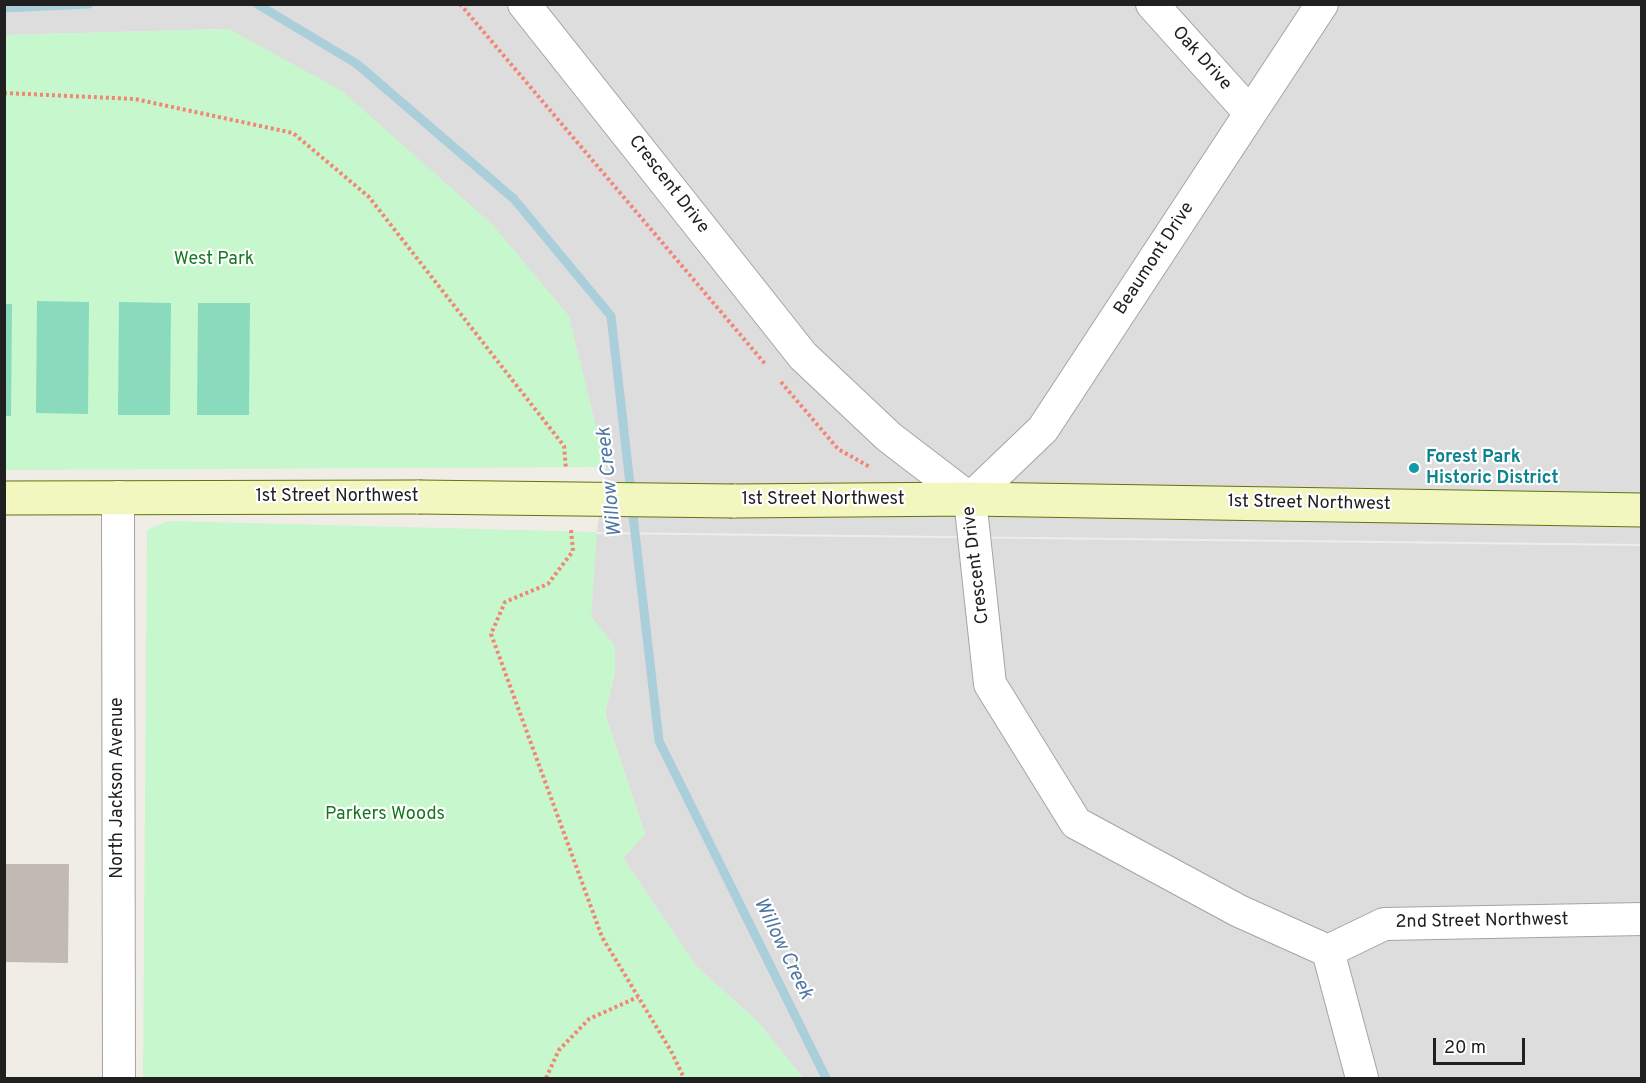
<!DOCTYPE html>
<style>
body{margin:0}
#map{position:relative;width:1646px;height:1083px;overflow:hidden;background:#f0ede7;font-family:Overpass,sans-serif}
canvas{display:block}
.frame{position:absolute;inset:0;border:6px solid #202020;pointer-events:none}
.scale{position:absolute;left:1433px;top:1038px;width:92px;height:27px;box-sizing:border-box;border:3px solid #202020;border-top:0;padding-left:8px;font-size:18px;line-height:21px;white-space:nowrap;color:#202020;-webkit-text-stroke:4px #fff;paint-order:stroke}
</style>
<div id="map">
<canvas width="1646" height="1083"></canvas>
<div class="frame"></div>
<div class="scale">20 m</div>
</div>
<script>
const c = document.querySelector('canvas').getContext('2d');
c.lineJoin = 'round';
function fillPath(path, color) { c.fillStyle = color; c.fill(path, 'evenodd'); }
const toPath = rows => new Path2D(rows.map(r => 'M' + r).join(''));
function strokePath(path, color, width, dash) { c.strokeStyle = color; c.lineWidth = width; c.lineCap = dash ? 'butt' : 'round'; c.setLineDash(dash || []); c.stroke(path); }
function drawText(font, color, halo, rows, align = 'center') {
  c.font = font + ' Overpass,sans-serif'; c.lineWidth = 4.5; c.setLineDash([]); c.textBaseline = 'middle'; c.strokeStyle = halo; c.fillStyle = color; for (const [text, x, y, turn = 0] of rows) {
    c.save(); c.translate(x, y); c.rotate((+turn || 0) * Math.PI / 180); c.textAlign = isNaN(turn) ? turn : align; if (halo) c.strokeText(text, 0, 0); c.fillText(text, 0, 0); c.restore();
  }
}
const residential = toPath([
 [4,5,1641,5,1641,544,597,532,606,467,229,29,5,35],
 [596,534,1641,546,1641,1078,803,1078,758,1022,696,966,623,858,645,834,605,714,615,672,591,616]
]);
const park = toPath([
 [229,29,342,91,492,224,569,316,606,467,5,470,4,35],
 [168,521,597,532,591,616,615,646,615,672,605,714,645,834,623,858,696,966,758,1022,803,1078,143,1078,147,530]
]);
const pitch = toPath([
 [37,301,89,302,88,414,36,413],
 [119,302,171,303,170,415,118,415],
 [198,303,250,303,249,415,197,415],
 [5,304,12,304,11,416,5,416]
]);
const stream = toPath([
 [257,4,357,64,514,199,611,316,631,493],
 [4,8,89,4],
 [632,507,659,741,826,1078]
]);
const building = toPath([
 [4,864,69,864,68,963,4,962]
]);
const path = toPath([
 [460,4,766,365],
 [4,93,135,99,293,133,369,197,564,446,566,469],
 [781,382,838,449,870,467],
 [571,530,573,551,548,584,505,602,491,634,602,937,671,1051,684,1078],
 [546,1078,559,1050,589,1019,638,997]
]);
const minor = toPath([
 [524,4,803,356,889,437,970,499,990,684,1076,823,1239,911,1328,951],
 [1152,4,1250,113],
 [118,497,119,1078],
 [970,499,1043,429,1322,4],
 [1328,951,1384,924,1642,919],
 [1328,951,1362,1078]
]);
const secondary = toPath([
 [4,498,419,497],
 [733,501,970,499,1642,510]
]);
const secondaryBridge = toPath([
 [419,497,733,501]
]);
const markers = [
 [1414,468,6,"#0f9aa8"]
];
const streetNames = [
 ["Oak Drive",1201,59,48],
 ["Crescent Drive",668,185,52],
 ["Beaumont Drive",1155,259,-57],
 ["1st Street Northwest",337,497],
 ["1st Street Northwest",823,500],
 ["1st Street Northwest",1309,504,1],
 ["Crescent Drive",977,565,-97],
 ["North Jackson Avenue",118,788,-90],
 ["2nd Street Northwest",1482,922,-1]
];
const parkNames = [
 ["West Park",214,260],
 ["Parkers Woods",385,815]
];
const cultureNames = [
 ["Forest Park",1426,458],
 ["Historic District",1426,479]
];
const waterNames = [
 ["Willow Creek",611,482,-96],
 ["Willow Creek",782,949,64]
];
fillPath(residential, '#dedddd');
fillPath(park, '#c7f7cc');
fillPath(pitch, '#8adabd');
strokePath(stream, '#aacfdb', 9);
fillPath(building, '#c0b9b4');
strokePath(minor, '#a4a4a4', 34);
strokePath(secondary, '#65720c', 35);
strokePath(path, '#f28676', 4, [3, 3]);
strokePath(minor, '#fff', 32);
strokePath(secondary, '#f2f6bf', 33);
strokePath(secondaryBridge, '#65720c', 35, []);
strokePath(secondaryBridge, '#f2f6bf', 33);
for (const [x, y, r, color] of markers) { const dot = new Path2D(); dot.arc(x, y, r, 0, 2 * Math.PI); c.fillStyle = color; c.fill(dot); strokePath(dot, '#fff', 2); }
drawText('18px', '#202020', '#fff', streetNames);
drawText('18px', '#12791d', '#fff', parkNames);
drawText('bold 18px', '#0d838f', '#fff', cultureNames, 'left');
drawText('italic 20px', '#4e77a3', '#fff', waterNames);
</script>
